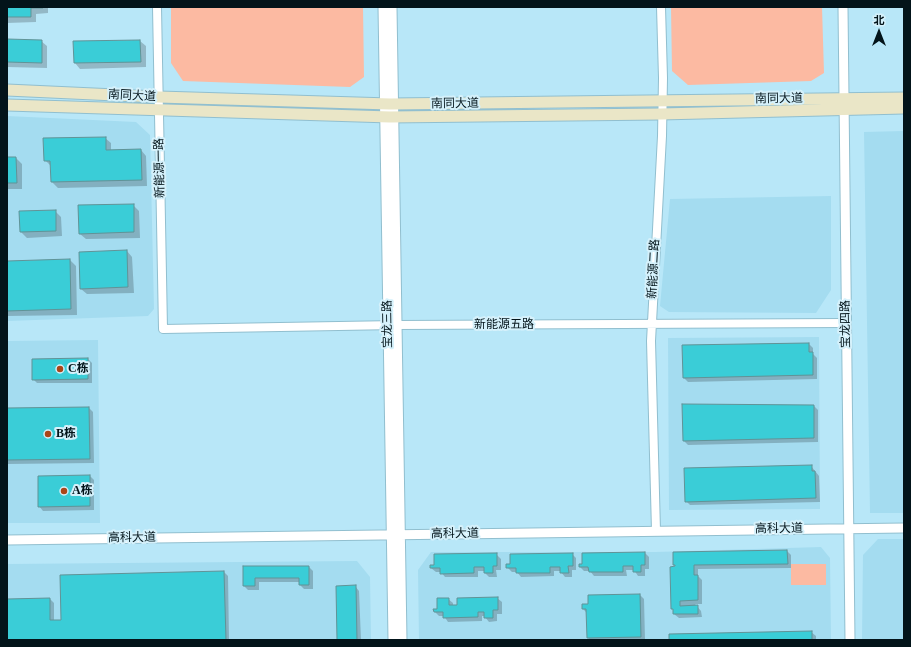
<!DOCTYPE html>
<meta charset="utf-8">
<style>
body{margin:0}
#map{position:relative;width:911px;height:647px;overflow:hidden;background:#b8e7f8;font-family:"Times New Roman","Noto Sans SC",serif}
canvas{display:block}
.frame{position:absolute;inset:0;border:8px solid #03141a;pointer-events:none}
.north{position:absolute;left:859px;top:12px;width:40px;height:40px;-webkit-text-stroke:3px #d5f1fb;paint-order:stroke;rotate:0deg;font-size:11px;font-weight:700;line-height:16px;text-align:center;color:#03141a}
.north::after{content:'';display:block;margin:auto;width:14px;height:18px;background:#03141a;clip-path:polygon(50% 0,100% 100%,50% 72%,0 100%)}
</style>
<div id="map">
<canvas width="911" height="647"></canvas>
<div class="frame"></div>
<div class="north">北</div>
</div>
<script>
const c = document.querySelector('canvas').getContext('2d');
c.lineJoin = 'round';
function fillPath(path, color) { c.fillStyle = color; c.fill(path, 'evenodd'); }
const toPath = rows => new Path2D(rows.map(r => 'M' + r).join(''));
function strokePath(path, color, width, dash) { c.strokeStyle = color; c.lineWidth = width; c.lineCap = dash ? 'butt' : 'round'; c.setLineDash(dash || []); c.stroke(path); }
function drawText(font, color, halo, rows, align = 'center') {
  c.font = font + ' "Times New Roman","Noto Sans SC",serif'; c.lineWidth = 4; c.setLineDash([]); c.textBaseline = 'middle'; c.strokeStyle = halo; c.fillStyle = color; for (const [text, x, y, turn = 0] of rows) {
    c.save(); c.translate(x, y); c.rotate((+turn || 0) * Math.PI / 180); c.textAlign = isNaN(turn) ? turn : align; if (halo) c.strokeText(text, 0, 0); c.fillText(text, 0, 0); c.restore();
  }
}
const built = toPath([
 [7,116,136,122,150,135,154,309,148,316,7,321],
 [904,131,904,513,870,513,864,132],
 [831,196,831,290,816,313,669,312,660,306,670,199],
 [819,337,820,509,669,510,668,338],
 [98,340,100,523,7,523,7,341],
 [878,539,904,539,904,640,862,640,863,555],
 [821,547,830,558,831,640,419,640,418,570,431,552,655,552],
 [357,561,370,577,371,640,7,640,7,564]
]);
const green = toPath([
 [171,7,363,7,364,77,350,87,183,81,171,63],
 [671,7,822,7,824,73,811,81,688,85,672,71],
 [791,564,826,564,826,585,791,585]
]);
const shadow = toPath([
 [7,7,48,7,48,13,36,14,36,22,7,23],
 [7,40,41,41,47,46,47,68,7,67],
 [140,41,146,46,146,67,80,69,75,63],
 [105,138,111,143,111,151,141,150,146,156,147,186,58,188,52,182,51,166,45,160],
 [7,158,16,158,22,164,22,189,7,189],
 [133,205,139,211,140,238,86,239,80,234],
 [7,210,8,211,8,242,7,242],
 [55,211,61,217,62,236,27,238,21,232],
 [127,251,132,257,134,293,87,294,81,289],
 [70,260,76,266,77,315,7,316,7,262],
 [809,344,813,348,813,354,817,358,817,379,688,382,684,378,683,346],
 [88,359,92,363,92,383,37,383,33,379],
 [814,406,818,410,818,442,688,445,684,441],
 [89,408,93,412,94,463,7,464,7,409],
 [811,466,819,476,820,502,690,505,686,501],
 [90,476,94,480,94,510,43,511,39,506],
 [787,551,791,555,791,568,698,569,698,576,702,580,702,604,695,604,701,611,702,617,679,618,674,614,674,611,672,608,677,567,674,564],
 [645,553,649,557,649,569,645,569,645,576,638,576,634,570,626,570,627,576,594,576,590,571,584,571,580,567],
 [496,554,501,559,501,570,496,570,497,577,489,577,485,573,485,571,478,571,478,577,445,577,441,572,436,572,431,568],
 [572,554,576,558,576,570,572,570,572,577,565,577,561,572,561,571,554,571,554,576,521,577,517,572,512,572,507,567],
 [244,567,309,567,313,571,313,589,304,589,300,585,300,582,259,582,259,590,248,590,244,586],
 [224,572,228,576,229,640,7,640,7,600,50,599,54,603,54,621,62,621],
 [355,586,359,591,361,640,338,640],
 [640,595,644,599,645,640,590,640,588,638,587,613,583,609,589,605,589,596],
 [497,598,502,602,502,614,497,614,497,621,489,622,485,617,485,616,482,616,482,621,448,622,444,616,439,616,435,612,448,599,453,603,453,606,458,605],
 [811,632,816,636,816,640,670,640]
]);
const building = toPath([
 [7,7,43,7,43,8,31,8,31,17,7,17,7,7],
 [7,39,42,40,42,63,7,62,7,39],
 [140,40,141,62,74,63,73,41,140,40],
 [106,137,106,150,141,149,142,180,51,182,50,161,44,161,43,138,106,137],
 [7,157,16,157,17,183,7,183,7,157],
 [134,204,134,232,79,234,78,205,134,204],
 [56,210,56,231,20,232,19,211,56,210],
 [127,250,128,287,80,289,79,252,127,250],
 [70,259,71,309,7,311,7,261,70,259],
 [809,343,809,352,813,352,813,375,683,378,682,345,809,343],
 [88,358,88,379,32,380,32,359,88,358],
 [682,404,814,405,814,438,683,441,682,404],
 [89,407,90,459,7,460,7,408,89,407],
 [812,465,812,471,815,471,816,498,685,502,684,468,812,465],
 [90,475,90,506,38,507,38,476,90,475],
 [787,550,788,564,694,565,694,575,698,575,698,600,680,601,680,606,698,605,698,614,673,614,673,609,671,609,670,567,675,566,675,565,673,565,673,552,787,550],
 [645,552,645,565,641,565,641,572,633,572,633,566,623,566,623,572,589,572,588,567,579,567,579,564,582,564,582,553,645,552],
 [497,553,497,566,493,566,493,573,484,573,484,567,474,567,474,573,440,574,440,568,430,568,430,565,434,565,434,554,497,553],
 [573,553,573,566,568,566,569,573,560,573,560,567,550,567,550,573,516,573,516,568,506,568,506,564,510,564,510,554,573,553],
 [243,566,309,566,309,585,299,585,299,578,255,578,255,586,243,586,243,566],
 [224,571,226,640,7,640,7,599,50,598,50,620,61,620,60,575,224,571],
 [356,585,357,640,337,640,336,586,356,585],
 [640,594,641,637,587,638,586,609,582,609,582,604,588,604,588,595,640,594],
 [498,597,498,610,493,610,493,618,484,618,484,612,478,612,478,617,443,618,443,612,434,612,433,609,437,609,437,598,449,598,449,605,457,605,457,598,498,597],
 [812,631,812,640,669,640,669,634,812,631]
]);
const minor = toPath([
 [157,7,163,329,397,325,846,323],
 [656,531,651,341,662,136,663,78,661,7]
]);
const tertiary = toPath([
 [383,7,393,640],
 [392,7,402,640],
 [843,7,850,640],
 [7,540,904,528]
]);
const secondary = toPath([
 [7,90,159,97,390,104,904,98],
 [7,105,390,117,661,114,904,108]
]);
const markers = [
 [60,369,4,"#aa4518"],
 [48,434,4,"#aa4518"],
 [64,491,4,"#aa4518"]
];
const streetNames = [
 ["南同大道",132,96,3],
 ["南同大道",779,99,-1],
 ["南同大道",455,104,-1],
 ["新能源一路",160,168,-91],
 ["新能源二路",654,269,-87],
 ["宝龙三路",388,324,-91],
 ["宝龙四路",846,324,-91],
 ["新能源五路",504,325],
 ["高科大道",779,529,-1],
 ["高科大道",455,534,-1],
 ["高科大道",132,538,-1]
];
const poiNames = [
 ["C栋",68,369],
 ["B栋",56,434],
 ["A栋",72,491]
];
fillPath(built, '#a4dcf0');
fillPath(green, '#fcbaa2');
fillPath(shadow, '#0003');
fillPath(building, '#3acdd7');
strokePath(building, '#619397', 1);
strokePath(minor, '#91bfcf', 10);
strokePath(tertiary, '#91bfcf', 11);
strokePath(secondary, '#91bfcf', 13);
strokePath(minor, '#fff', 8);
strokePath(tertiary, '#fff', 9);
strokePath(secondary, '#eae6c7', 11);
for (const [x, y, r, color] of markers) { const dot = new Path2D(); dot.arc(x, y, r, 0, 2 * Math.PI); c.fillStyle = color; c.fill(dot); strokePath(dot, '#d5f1fb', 1.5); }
drawText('12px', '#03141a', '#d5f1fb', streetNames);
drawText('bold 12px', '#03141a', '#d5f1fb', poiNames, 'left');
</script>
